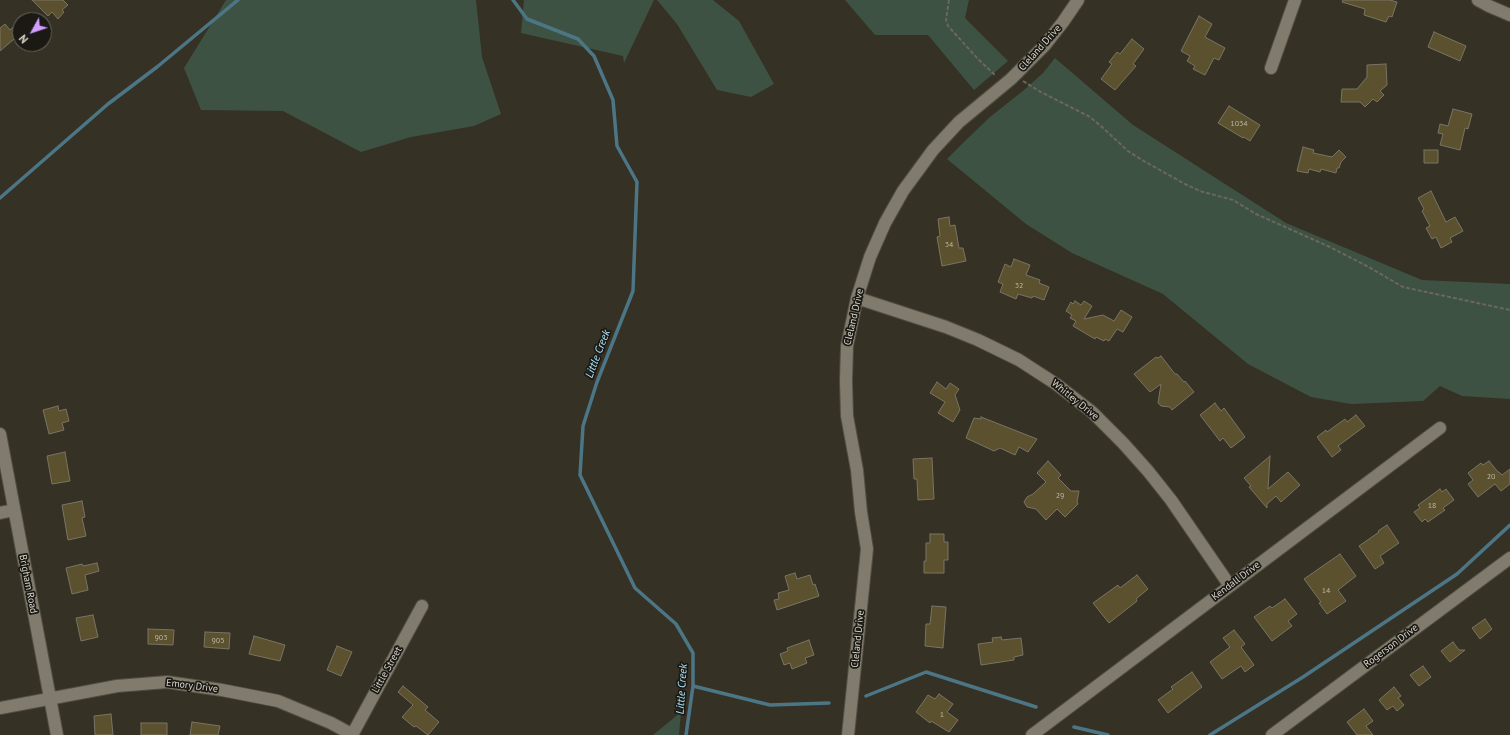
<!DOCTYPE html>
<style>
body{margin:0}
#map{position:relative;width:1510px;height:735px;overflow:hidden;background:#353124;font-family:"PT Sans",sans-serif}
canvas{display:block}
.north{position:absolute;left:12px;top:12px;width:40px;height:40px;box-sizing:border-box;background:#1b1913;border:1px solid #67655e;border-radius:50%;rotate:230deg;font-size:11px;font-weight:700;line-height:16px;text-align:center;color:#dad8cf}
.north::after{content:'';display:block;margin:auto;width:14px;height:18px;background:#d19dfe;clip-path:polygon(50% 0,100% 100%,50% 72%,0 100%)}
</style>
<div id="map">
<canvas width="1510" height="735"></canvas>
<div class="north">N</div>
</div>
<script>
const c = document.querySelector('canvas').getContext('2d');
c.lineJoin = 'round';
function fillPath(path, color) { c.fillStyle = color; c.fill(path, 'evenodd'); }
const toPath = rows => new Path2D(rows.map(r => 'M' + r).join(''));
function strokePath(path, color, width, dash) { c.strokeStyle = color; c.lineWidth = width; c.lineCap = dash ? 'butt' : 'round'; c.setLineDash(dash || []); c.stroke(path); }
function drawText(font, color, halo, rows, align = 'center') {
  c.font = font + ' "PT Sans",sans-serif'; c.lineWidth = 3.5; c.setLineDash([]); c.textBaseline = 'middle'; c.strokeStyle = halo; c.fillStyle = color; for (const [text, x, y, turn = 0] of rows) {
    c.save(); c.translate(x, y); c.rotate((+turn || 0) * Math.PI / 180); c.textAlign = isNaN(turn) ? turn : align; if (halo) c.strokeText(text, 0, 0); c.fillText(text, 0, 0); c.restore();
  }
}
const green = toPath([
 [226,0,476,0,482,57,501,114,474,126,411,137,361,152,283,111,201,110,184,68],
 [524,0,654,0,624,63,623,56,521,33],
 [657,0,713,0,739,21,774,84,751,97,717,90,677,24],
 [845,0,969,0,965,18,1008,61,974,90,928,35,875,35],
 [1055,58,1133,125,1286,223,1422,280,1510,284,1510,399,1462,396,1440,386,1423,401,1351,404,1311,397,1248,364,1163,294,1072,253,1026,224,947,159,967,139,990,117,1024,90,1043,73],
 [681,712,679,735,653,735]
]);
const stream = toPath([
 [513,0,527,19,578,39,594,56,613,100,617,146,637,182,633,291,597,382,583,426,580,475,635,588,676,624,693,653,693,686,686,735],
 [0,198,108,104,157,67,238,0],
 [693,686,770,705,829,703],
 [866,696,926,672,1036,707],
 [1074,727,1108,735],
 [1210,735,1303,677,1457,574,1510,525]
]);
const building = toPath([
 [32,0,63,0,68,5,62,10,64,12,58,19,52,12,48,16,32,0],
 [1343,0,1390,0,1397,2,1392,17,1389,16,1386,22,1364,15,1365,9,1342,2,1343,0],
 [1199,16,1212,24,1205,37,1225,48,1219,60,1214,58,1205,75,1193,69,1195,66,1187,61,1190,56,1181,51,1199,16],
 [20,21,20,34,0,51,0,28,5,24,10,30,20,21],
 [1434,32,1466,46,1460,61,1428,47,1434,32],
 [1132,39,1144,49,1133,64,1136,66,1115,90,1101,79,1112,64,1109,62,1117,52,1120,54,1132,39],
 [1386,64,1387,85,1380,91,1384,95,1377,102,1373,99,1365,107,1360,102,1341,102,1342,89,1357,89,1367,77,1367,65,1386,64],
 [1229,106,1260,125,1250,141,1244,137,1243,138,1218,123,1229,106],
 [1453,109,1472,114,1468,129,1465,128,1460,150,1440,145,1443,134,1438,133,1440,124,1448,126,1453,109],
 [1303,147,1314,150,1313,153,1332,157,1339,150,1346,157,1341,162,1339,168,1337,168,1336,173,1321,169,1320,172,1309,169,1308,173,1297,171,1303,147],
 [1424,150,1438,150,1438,163,1424,163,1424,150],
 [1431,191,1446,222,1455,217,1463,231,1450,238,1452,242,1441,248,1436,237,1432,239,1426,228,1430,226,1422,211,1424,209,1418,198,1431,191],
 [949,217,950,226,955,225,959,248,963,248,966,261,942,266,937,237,940,236,938,219,949,217],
 [1014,259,1030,265,1026,275,1040,280,1039,283,1049,287,1044,300,1033,296,1032,298,1018,294,1016,299,1000,292,1003,284,998,282,1005,264,1011,267,1014,259],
 [1075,301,1081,305,1084,301,1092,306,1084,319,1103,315,1114,321,1121,310,1132,317,1123,332,1117,329,1109,341,1105,339,1104,341,1096,337,1095,339,1073,326,1076,321,1070,318,1072,315,1066,311,1071,302,1073,304,1075,301],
 [1161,356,1175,374,1177,374,1184,382,1185,381,1194,392,1172,410,1170,407,1161,406,1158,403,1161,384,1150,392,1134,374,1156,357,1158,358,1161,356],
 [937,382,946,389,950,383,959,389,955,395,960,410,953,422,938,413,945,402,930,393,937,382],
 [1215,403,1221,411,1224,408,1245,437,1231,448,1223,438,1220,441,1200,415,1215,403],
 [58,406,59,411,66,409,69,421,62,423,64,430,49,434,43,410,58,406],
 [1356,415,1365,426,1338,446,1341,450,1332,457,1317,437,1326,430,1327,432,1345,419,1347,422,1356,415],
 [981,417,1037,439,1028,452,1019,447,1015,455,1000,448,994,451,966,438,974,418,981,419,981,417],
 [65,452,70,481,52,484,47,456,65,452],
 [1270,456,1268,489,1288,472,1300,485,1281,502,1276,496,1267,504,1267,508,1249,487,1251,486,1244,478,1270,456],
 [932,458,934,499,918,500,917,479,914,479,913,459,932,458],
 [1048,461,1061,475,1058,478,1071,491,1079,491,1077,502,1078,504,1065,517,1057,509,1046,520,1036,509,1027,507,1024,502,1027,497,1033,494,1046,482,1037,473,1048,461],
 [1489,461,1498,472,1499,472,1502,475,1510,469,1510,484,1501,491,1495,484,1478,497,1468,484,1473,480,1468,473,1481,463,1483,465,1489,461],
 [1440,489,1442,492,1446,489,1454,500,1443,508,1445,510,1428,522,1425,519,1422,522,1414,512,1420,508,1418,505,1440,489],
 [82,501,85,517,82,518,86,536,68,540,62,505,82,501],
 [1387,525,1399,543,1380,556,1384,563,1375,569,1359,546,1379,532,1378,531,1387,525],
 [930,534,944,534,944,542,948,542,948,560,944,560,944,573,924,573,924,561,926,561,926,543,930,543,930,534],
 [1340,554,1356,576,1338,590,1346,601,1327,614,1319,603,1321,602,1304,579,1340,554],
 [97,563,99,571,85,575,88,590,72,594,66,568,82,564,83,566,97,563],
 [795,573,797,579,810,575,813,585,815,584,819,596,777,610,774,600,779,599,778,593,789,590,785,576,795,573],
 [1137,575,1148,589,1136,599,1137,601,1109,623,1093,603,1118,585,1120,588,1137,575],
 [1285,599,1297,614,1288,621,1292,626,1272,641,1254,617,1270,606,1272,608,1285,599],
 [932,606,946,607,943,648,925,646,926,624,930,624,932,606],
 [93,615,98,637,81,641,76,618,93,615],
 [1485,619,1492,629,1480,639,1472,628,1485,619],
 [148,629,174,630,173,645,148,644,148,629],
 [1234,630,1245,644,1241,647,1254,665,1245,672,1241,666,1222,679,1210,662,1230,647,1223,638,1234,630],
 [205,632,230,633,229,649,204,647,205,632],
 [254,636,285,645,280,661,249,654,254,636],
 [1001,637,1002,640,1021,638,1023,655,1014,657,1014,660,981,665,978,644,993,642,992,638,1001,637],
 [809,640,814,655,805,658,807,663,792,669,790,663,784,665,780,654,788,651,787,648,809,640],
 [1453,642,1459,650,1465,650,1450,662,1441,651,1453,642],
 [337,646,352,652,341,676,327,670,337,646],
 [1423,666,1431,677,1419,686,1410,675,1423,666],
 [1192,672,1202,687,1168,713,1158,700,1173,689,1171,687,1192,672],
 [403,686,428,707,425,710,439,722,428,735,416,726,414,727,402,717,413,705,398,692,403,686],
 [1394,687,1401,696,1398,698,1404,705,1397,711,1393,706,1387,710,1379,700,1394,687],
 [939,694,953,704,947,712,958,720,949,732,931,721,930,723,916,712,928,695,935,699,939,694],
 [1364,709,1373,721,1366,726,1373,735,1357,735,1347,722,1364,709],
 [111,714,113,735,95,735,94,716,111,714],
 [192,722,220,726,218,735,190,735,192,722],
 [141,723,167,723,167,735,141,735,141,723]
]);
const path = toPath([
 [949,0,946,20,948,26,978,59,996,76],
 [1023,81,1039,91,1090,117,1102,127,1128,151,1142,160,1185,184,1200,191,1233,200,1256,214,1330,247,1365,265,1403,287,1510,310]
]);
const street = toPath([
 [1478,0,1489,6,1510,15],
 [1271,68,1295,0],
 [857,298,946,327,978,340,1019,360,1056,384,1092,412,1123,443,1148,471,1171,500,1230,586],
 [0,434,57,735],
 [0,513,14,510],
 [0,708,117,686,167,682,222,690,278,701,331,723,353,735],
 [352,735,422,606],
 [848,735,867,549,861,512,857,470,847,416,846,381,847,346,857,298,870,257,885,223,903,191,933,150,959,122,1011,79,1045,45,1063,22,1078,0],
 [1032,735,1440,428],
 [1272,735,1510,558]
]);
const numberNames = [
 ["1034",1239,124],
 ["34",949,245],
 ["32",1019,286],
 ["20",1491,477],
 ["29",1060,496],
 ["18",1432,506],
 ["14",1326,591],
 ["903",161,638],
 ["905",218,641],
 ["1",942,715]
];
const streetNames = [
 ["Cleland Drive",1040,48,-48],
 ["Cleland Drive",854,317,-77],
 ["Whitley Drive",1075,400,39],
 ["Kendall Drive",1236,581,-37],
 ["Brigham Road",28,584,79],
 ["Cleland Drive",858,639,-84],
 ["Rogerson Drive",1391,646,-37],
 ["Little Street",387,670,-61],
 ["Emory Drive",192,686,7]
];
const waterNames = [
 ["Little Creek",598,354,-69],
 ["Little Creek",682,689,-86]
];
fillPath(green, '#3e5244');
strokePath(stream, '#4c7686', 3.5);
fillPath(building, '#5c512e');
strokePath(building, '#797465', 1);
strokePath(street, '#524e43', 14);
strokePath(path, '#6b675c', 2, [4, 2]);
strokePath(street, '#807b6c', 12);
drawText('8px', '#bab6a7', null, numberNames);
drawText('10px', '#dad8cf', '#1b1913', streetNames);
drawText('italic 11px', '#aee7ff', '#1b1913', waterNames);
</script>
